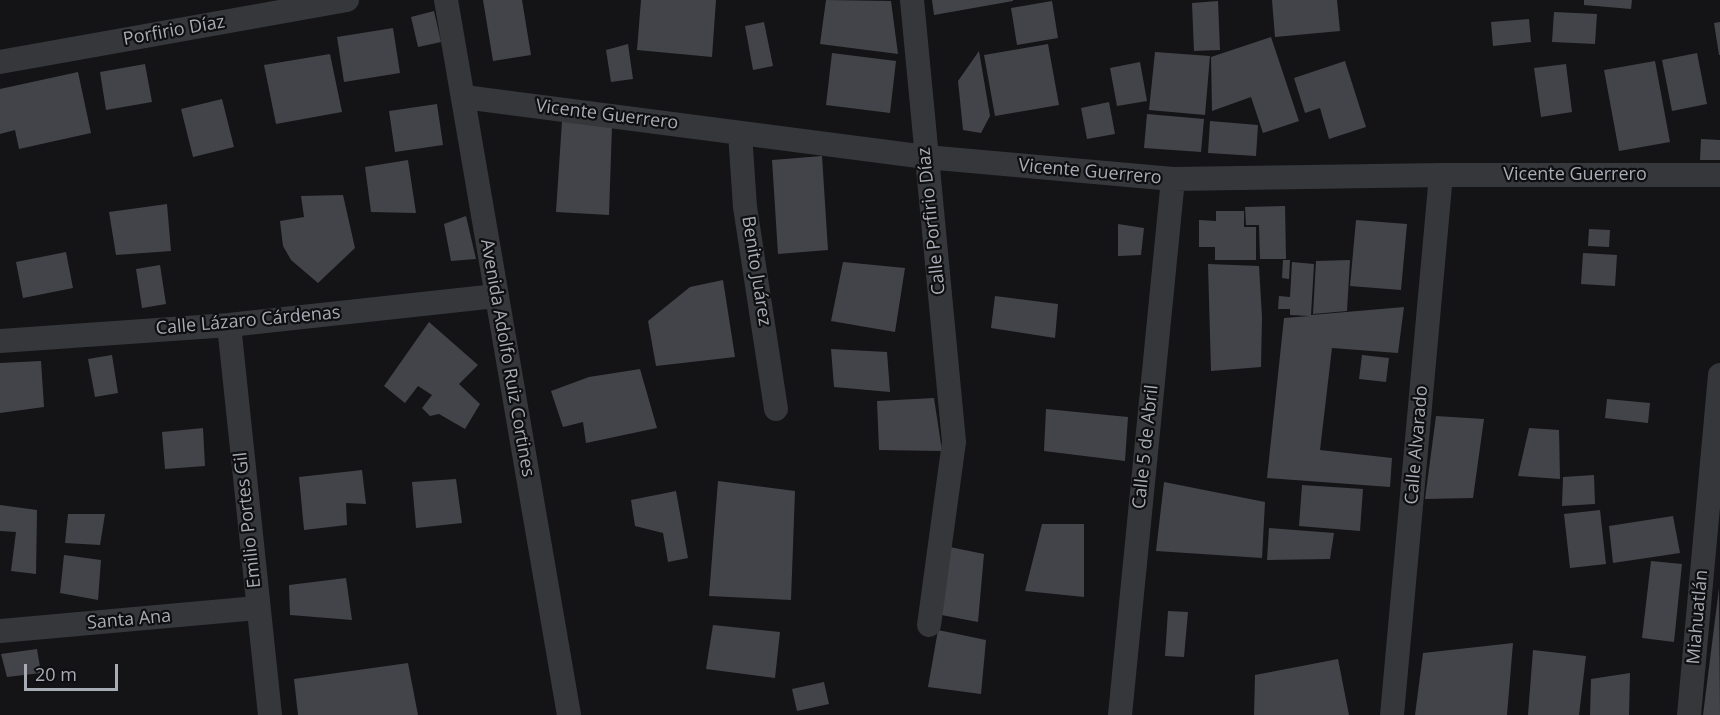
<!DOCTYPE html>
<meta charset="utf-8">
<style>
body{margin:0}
#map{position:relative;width:1720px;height:715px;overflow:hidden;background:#141416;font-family:"Open Sans",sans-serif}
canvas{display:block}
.scale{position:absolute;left:24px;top:664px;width:94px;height:27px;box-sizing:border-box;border:3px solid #a7acb5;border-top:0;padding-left:8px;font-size:18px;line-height:21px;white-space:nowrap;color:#a7acb5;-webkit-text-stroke:4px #0f0f11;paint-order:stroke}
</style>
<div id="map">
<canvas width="1720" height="715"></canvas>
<div class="scale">20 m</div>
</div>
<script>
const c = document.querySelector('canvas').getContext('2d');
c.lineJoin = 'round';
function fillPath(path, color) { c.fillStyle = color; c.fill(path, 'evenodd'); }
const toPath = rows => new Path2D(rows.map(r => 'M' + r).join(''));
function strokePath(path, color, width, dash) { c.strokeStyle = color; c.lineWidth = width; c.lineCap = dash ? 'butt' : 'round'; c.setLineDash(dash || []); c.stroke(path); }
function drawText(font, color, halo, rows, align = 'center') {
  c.font = font + ' "Open Sans",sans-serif'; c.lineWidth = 4.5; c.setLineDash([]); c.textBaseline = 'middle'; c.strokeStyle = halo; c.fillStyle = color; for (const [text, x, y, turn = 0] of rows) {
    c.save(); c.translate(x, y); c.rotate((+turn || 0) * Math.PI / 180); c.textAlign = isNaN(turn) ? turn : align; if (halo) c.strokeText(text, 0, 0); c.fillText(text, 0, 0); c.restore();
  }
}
const building = toPath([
 [483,0,522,0,531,55,493,61],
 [641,0,716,0,712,57,637,50],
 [826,0,891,1,898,54,820,44],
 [932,0,1013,0,1013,1,934,15],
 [1272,0,1337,0,1340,31,1275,37],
 [1584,0,1632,0,1631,9,1584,5],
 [1052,1,1058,38,1017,45,1011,8],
 [1218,1,1220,50,1194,51,1192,3],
 [434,11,441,42,418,47,411,17],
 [1554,12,1597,14,1595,44,1552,42],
 [1529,19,1531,42,1493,46,1491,22],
 [764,22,773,66,753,70,745,26],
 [1720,22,1720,55,1719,55,1714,23],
 [393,28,400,73,344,82,337,37],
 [1271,37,1299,121,1263,133,1251,97,1212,111,1211,57],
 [628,44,633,79,611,82,606,50],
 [1048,44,1059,105,995,116,984,55],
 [979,51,990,116,981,133,963,130,958,81],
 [1155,52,1210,56,1205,115,1149,110],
 [832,53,896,61,890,113,826,105],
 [1697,53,1707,104,1672,111,1662,60],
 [330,54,342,112,276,124,264,65],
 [1345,61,1366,127,1329,139,1320,108,1305,113,1294,78],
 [1655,61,1670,142,1619,151,1604,70],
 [1140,62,1147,101,1117,106,1110,68],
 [145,64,152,102,106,110,100,72],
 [1566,64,1572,112,1541,117,1534,68],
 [78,72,91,133,19,149,15,130,0,134,0,89],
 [222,99,234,147,193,157,181,109],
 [1109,102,1115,134,1087,139,1081,108],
 [437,104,443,145,395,152,389,111],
 [1147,114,1204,119,1201,152,1144,148],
 [562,121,612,126,609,215,556,212],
 [1210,121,1258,125,1256,156,1208,153],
 [1701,139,1720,140,1720,160,1700,160],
 [822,156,828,250,778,254,772,160],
 [408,160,416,213,371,212,365,167],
 [343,195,355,248,318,283,291,260,283,246,280,221,304,217,301,196],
 [167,204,171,251,116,255,109,212],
 [1285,206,1286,259,1260,259,1259,225,1246,225,1245,207],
 [1216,211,1244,211,1244,227,1256,227,1256,260,1215,260,1215,247,1199,247,1199,220,1216,221],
 [466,216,476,259,451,261,444,224],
 [1356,220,1407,224,1401,290,1350,286],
 [1118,224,1144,228,1141,255,1118,256],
 [1589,229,1610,230,1609,247,1588,246],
 [66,252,73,288,23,298,16,262],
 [1583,253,1617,255,1615,286,1581,284],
 [1283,260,1290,260,1289,279,1282,278],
 [1350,260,1347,311,1313,314,1316,261],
 [843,262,905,268,895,332,831,321],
 [1292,262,1314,264,1311,315,1404,307,1398,353,1332,348,1320,450,1392,458,1390,487,1267,478,1284,318,1310,316,1290,315,1290,309,1278,309,1279,296,1290,297],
 [1208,264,1259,266,1262,317,1261,367,1211,371],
 [160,265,166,304,142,308,136,269],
 [723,280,735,357,656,366,648,321,690,287],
 [995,296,1058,304,1055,338,991,328],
 [429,322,478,365,459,384,480,404,465,429,439,414,430,416,422,408,432,395,418,386,405,403,384,386],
 [831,349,887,352,890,392,834,387],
 [112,355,118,393,95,397,88,359],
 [1362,355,1389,358,1386,382,1359,379],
 [41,361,44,407,0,413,0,363],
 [640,369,657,428,586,443,583,422,563,427,551,391,589,377],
 [934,398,942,451,879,450,877,401],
 [1607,399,1650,403,1648,423,1605,418],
 [1046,409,1128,417,1125,461,1044,451],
 [1436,416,1484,419,1473,498,1425,499],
 [203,428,205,466,165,469,162,432],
 [1529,428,1559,430,1560,479,1518,476],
 [362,470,366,504,346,503,347,525,304,530,299,477],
 [1594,475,1595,504,1562,506,1563,477],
 [456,479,462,523,416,528,412,482],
 [718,481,795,491,791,600,709,596],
 [1164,482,1265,502,1262,558,1156,551],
 [1302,485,1363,489,1360,531,1299,526],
 [676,491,688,558,668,562,663,533,635,526,631,500],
 [0,505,37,510,36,574,11,571,16,532,0,531],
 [1600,510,1606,564,1570,568,1564,514],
 [68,514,105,514,100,545,65,543],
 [1673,516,1680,553,1613,563,1609,526],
 [1042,524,1084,524,1084,597,1025,591],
 [1269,528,1334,533,1330,559,1267,560],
 [945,546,984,554,978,622,931,613],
 [64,555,101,560,98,600,60,593],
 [1651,561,1682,564,1674,642,1642,638],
 [346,578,352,620,290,615,289,585],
 [1719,588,1720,715,1703,715],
 [1168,611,1188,612,1184,657,1165,656],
 [713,625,780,632,775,678,706,669],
 [938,630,986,640,981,694,928,687],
 [1513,643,1507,715,1415,715,1423,653],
 [37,649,41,673,7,677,1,654],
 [1533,650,1586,656,1579,715,1528,715],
 [1338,659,1349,715,1254,715,1255,675],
 [408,663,418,715,298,715,294,679],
 [1630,673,1629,715,1590,715,1591,679],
 [824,682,829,704,797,711,792,689]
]);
const minor = toPath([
 [446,0,569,715],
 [912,0,954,442,929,625],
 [0,62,347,0],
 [464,97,926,157,1173,179,1441,175,1720,175],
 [740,133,745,207,776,409],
 [229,325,270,715],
 [0,341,229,325,496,296],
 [0,631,257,608],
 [1120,715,1173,179],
 [1392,715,1441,175],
 [1689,715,1720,375]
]);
const streetNames = [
 ["Porfirio Díaz",174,31,-10],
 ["Vicente Guerrero",607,115,7],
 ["Vicente Guerrero",1090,172,5],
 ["Vicente Guerrero",1575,175],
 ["Calle Porfirio Díaz",932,221,-96],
 ["Benito Juárez",756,271,81],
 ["Calle Lázaro Cárdenas",248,321,-5],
 ["Avenida Adolfo Ruiz Cortines",507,358,80],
 ["Calle Alvarado",1417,445,-85],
 ["Calle 5 de Abril",1146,447,-84],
 ["Emilio Portes Gil",248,520,-96],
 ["Miahuatlán",1698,617,-85],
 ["Santa Ana",129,620,-5]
];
fillPath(building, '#434449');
strokePath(minor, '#35373b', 24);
drawText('18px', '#a7acb5', '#0f0f11', streetNames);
</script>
